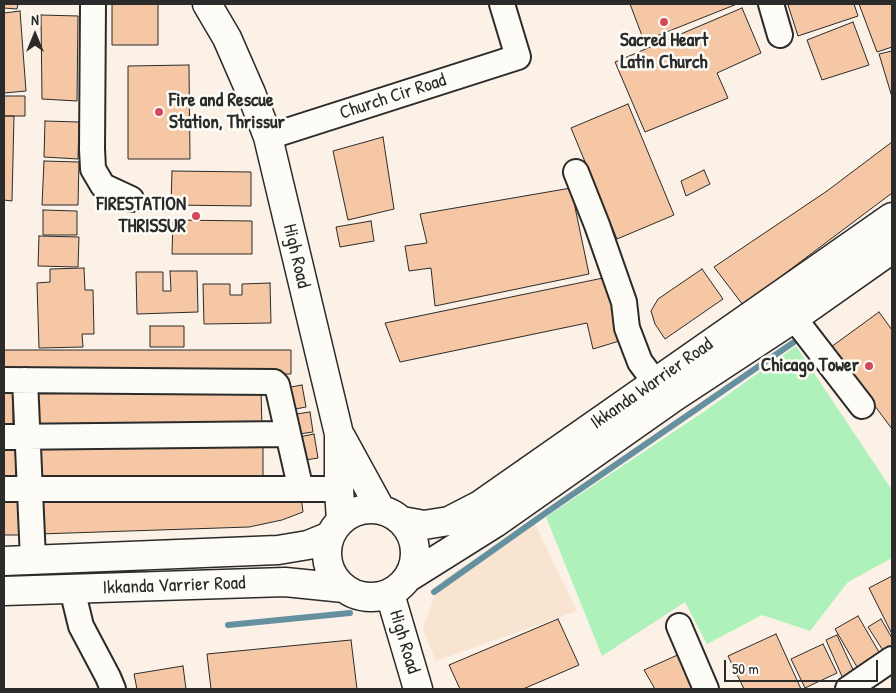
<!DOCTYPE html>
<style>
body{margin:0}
#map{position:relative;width:896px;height:693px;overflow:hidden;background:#fbf1e6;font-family:"Patrick Hand",sans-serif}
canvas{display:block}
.frame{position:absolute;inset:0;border:5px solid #2b2b2b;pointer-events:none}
.north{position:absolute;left:10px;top:10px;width:50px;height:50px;-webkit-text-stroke:4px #fdfcf7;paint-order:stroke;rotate:0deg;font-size:14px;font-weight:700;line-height:20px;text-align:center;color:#2b2b2b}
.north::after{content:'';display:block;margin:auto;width:18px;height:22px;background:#2b2b2b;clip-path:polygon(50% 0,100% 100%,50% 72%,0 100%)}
.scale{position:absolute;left:724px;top:660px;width:154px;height:22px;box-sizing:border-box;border:2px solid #2b2b2b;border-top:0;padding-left:6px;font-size:15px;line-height:18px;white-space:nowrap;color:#2b2b2b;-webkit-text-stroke:4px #fdfcf7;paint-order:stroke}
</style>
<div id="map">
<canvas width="896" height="693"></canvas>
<div class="frame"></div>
<div class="north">N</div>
<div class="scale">50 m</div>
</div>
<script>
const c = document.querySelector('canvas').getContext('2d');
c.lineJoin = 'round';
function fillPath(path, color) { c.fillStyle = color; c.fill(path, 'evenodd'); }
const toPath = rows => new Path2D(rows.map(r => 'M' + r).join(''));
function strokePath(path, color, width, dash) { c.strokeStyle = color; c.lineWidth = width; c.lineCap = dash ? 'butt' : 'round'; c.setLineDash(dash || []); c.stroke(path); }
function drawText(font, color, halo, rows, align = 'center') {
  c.font = font + ' "Patrick Hand",sans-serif'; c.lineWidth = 5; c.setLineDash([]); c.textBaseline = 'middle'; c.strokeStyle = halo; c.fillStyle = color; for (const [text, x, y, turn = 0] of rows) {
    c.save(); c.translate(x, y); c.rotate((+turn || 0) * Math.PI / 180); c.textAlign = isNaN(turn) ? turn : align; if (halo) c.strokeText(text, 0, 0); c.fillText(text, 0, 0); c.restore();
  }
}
const built = toPath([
 [534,522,577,611,436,661,423,630,436,591,445,578]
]);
const green = toPath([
 [796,346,892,490,892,558,848,582,810,631,762,615,707,644,685,602,602,656,546,517,705,411]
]);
const stream = toPath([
 [434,592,547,512,794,342],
 [228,625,350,613]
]);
const building = toPath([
 [4,4,18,4,17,9,4,8,4,4],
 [112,4,158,4,158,45,112,45,112,4],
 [630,4,737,4,644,41,630,4],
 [791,4,854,4,858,16,798,36,788,5,791,4],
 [859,4,892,4,892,47,877,52,859,4],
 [742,8,761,53,717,73,728,98,645,132,615,62,742,8],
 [20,11,26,91,4,93,4,13,20,11],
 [41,15,78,16,77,101,42,99,41,15],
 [853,22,869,65,822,80,807,40,853,22],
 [892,51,892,97,879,54,892,51],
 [189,65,190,159,128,159,128,66,189,65],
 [4,96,25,96,25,116,4,116,4,96],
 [628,104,674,215,617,239,571,128,628,104],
 [4,116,14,116,12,201,4,200,4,116],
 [45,121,79,122,78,159,44,157,45,121],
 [383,137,394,209,348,220,333,151,383,137],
 [892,142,892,193,743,305,714,267,827,191,892,142],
 [44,161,79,162,78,205,42,205,44,161],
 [704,170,710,184,686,196,681,181,704,170],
 [172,171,251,172,251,206,171,205,172,171],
 [571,188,589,274,435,306,431,268,409,271,405,246,427,243,420,214,571,188],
 [43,210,77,211,77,235,43,235,43,210],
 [173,220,252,221,252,254,172,254,173,220],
 [371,221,374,241,340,247,336,227,371,221],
 [39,236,79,237,78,267,38,266,39,236],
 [84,268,85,290,93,290,94,334,82,334,83,347,39,348,37,283,50,282,50,269,84,268],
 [702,269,723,299,665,339,655,324,651,311,658,299,702,269],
 [170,271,197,271,198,312,137,314,136,272,163,272,163,291,171,291,170,271],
 [608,277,626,339,593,349,587,323,400,362,385,323,608,277],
 [270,283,271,323,204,324,203,284,230,284,230,295,242,295,242,284,270,283],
 [879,312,892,330,892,429,831,347,879,312],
 [150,326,184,326,184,347,150,347,150,326],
 [4,350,291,350,291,374,4,373,4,350],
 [302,385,306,407,290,410,285,388,302,385],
 [4,388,13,391,13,430,4,430,4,388],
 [261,389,262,429,37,430,36,390,261,389],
 [310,412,313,432,292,435,289,415,310,412],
 [314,434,318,458,299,461,294,438,314,434],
 [263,443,263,483,38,483,38,445,263,443],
 [4,444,16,444,16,481,4,481,4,444],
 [67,494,67,501,250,498,301,496,303,512,282,520,249,527,39,534,38,501,67,494],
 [4,497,23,497,25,535,4,535,4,497],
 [892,576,892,634,869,588,892,576],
 [858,616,883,659,860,672,835,629,858,616],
 [558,619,579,665,523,689,460,689,449,665,558,619],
 [881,619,892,638,892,647,884,652,868,627,881,619],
 [776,634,801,689,744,689,728,656,776,634],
 [837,635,856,676,844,681,826,640,837,635],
 [351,640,357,689,211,689,207,654,351,640],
 [823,644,837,673,805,688,791,659,823,644],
 [682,653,698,689,655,689,644,670,682,653],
 [183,666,186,689,137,689,134,674,183,666]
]);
const minor = toPath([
 [93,4,92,149,93,169,103,186,131,199],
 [771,4,780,35],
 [268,137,518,57,502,4],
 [576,172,597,225,624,302,627,328,640,362,655,382],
 [794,318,862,406],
 [4,380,274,382,277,385,300,486,298,488],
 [25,380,33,559],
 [4,437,288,434],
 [4,489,339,489],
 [72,589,81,626,108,677,113,689],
 [679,626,706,689],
 [848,689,892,659]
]);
const major = toPath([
 [207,4,227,38,251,93,268,137,339,434,339,489,341,521],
 [341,437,381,510],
 '327 553a44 44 0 1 1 88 0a44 44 0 1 1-88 0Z',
 [402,521,424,525,449,521,480,505,892,217],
 [4,561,278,550,308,545,330,536],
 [409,577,495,523,674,397,794,318,892,249],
 [4,591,285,582,344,588],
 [390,594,418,689]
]);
const markers = [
 [664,22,5,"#d1495b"],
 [159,112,5,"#d1495b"],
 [196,216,5,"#d1495b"],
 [869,366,5,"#d1495b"]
];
const poiNames = [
 ["Sacred Heart",664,41,"center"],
 ["Latin Church",664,63,"center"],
 ["Fire and Rescue",169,101,"left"],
 ["Station, Thrissur",169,123,"left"],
 ["FIRESTATION",186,205],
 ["THRISSUR",186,227],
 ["Chicago Tower",859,366]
];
const streetNames = [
 ["Church Cir Road",393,97,-18],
 ["High Road",296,256,77],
 ["Ikkanda Warrier Road",652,384,-35],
 ["Ikkanda Varrier Road",174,586,-2],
 ["High Road",404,642,73]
];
fillPath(built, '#f9e4d2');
fillPath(green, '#aff1ba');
strokePath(stream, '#64909f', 6);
fillPath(building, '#f5c7a4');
strokePath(building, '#2b2b2b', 1);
strokePath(minor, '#2b2b2b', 28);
strokePath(major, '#2b2b2b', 31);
strokePath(minor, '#fdfcf7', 24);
strokePath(major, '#fdfcf7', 28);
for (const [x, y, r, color] of markers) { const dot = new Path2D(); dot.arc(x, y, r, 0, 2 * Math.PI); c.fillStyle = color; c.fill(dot); strokePath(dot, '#fdfcf7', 2); }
drawText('bold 19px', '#2b2b2b', '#fdfcf7', poiNames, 'right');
drawText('19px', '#2b2b2b', '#fdfcf7', streetNames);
</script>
